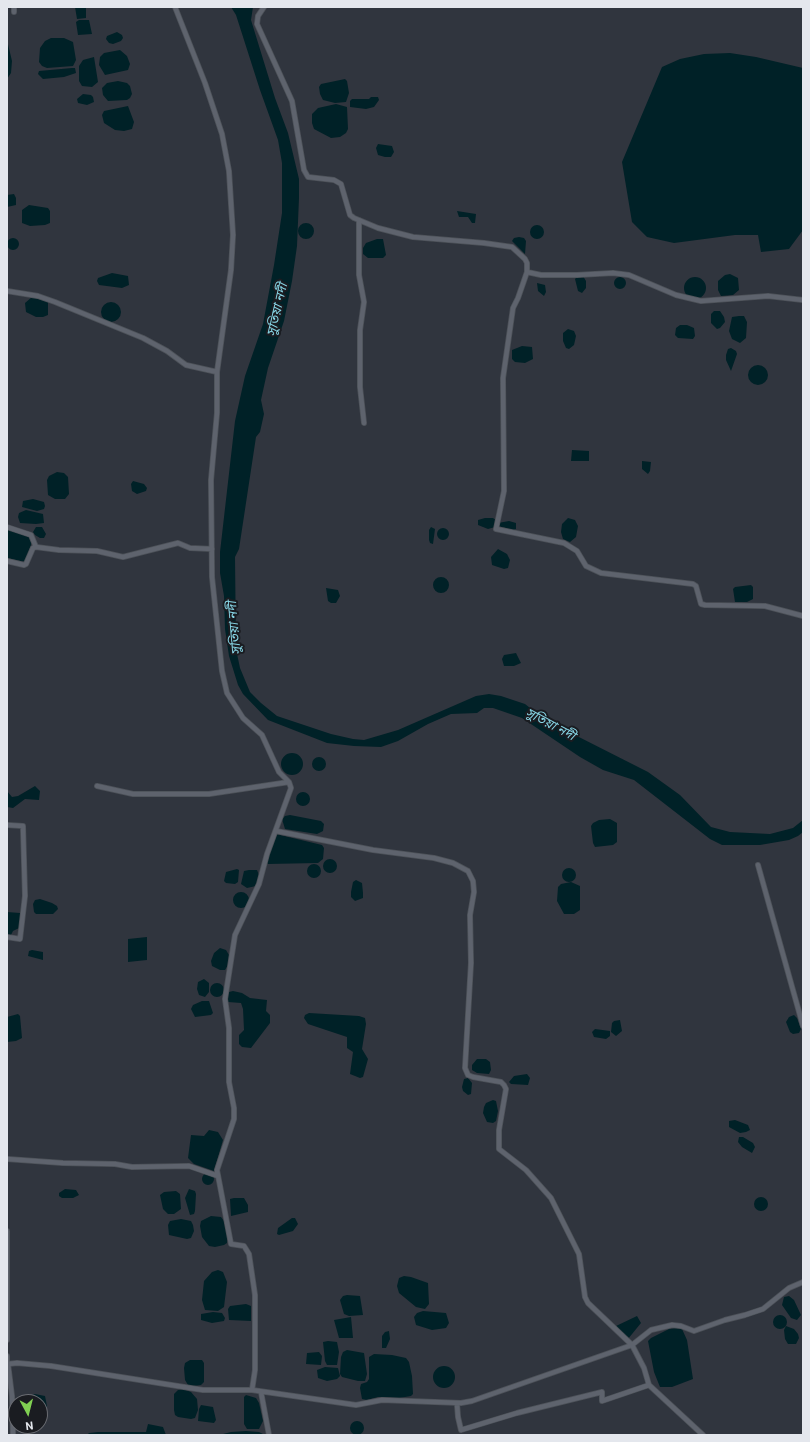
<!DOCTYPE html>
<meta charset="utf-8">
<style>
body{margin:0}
#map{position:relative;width:810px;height:1442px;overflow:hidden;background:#30353e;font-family:Roboto,sans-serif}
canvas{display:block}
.frame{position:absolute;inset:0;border:8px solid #e4e7ed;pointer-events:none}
.north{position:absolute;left:8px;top:1394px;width:40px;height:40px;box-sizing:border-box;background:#1a1c21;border:1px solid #6b6d73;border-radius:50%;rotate:173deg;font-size:11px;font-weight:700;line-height:16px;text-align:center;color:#e4e7ed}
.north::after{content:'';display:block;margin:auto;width:14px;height:18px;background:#80d052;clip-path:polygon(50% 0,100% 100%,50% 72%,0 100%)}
</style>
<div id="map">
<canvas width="810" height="1442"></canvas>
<div class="frame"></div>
<div class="north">N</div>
</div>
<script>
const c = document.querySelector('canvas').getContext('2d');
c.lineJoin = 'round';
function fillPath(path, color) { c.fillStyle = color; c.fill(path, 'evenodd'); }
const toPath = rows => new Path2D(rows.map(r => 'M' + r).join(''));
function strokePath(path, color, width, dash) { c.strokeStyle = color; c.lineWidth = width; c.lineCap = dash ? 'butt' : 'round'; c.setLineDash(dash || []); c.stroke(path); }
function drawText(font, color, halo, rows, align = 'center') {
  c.font = font + ' Roboto,"Noto Sans Bengali",sans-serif'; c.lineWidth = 4; c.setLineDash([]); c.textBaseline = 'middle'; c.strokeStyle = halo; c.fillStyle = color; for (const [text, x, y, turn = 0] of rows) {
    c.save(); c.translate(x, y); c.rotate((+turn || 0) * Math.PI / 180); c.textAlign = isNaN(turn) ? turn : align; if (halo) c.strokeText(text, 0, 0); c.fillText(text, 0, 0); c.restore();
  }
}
const water = toPath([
 [75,7,86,7,86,18,77,19],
 [231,7,253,7,251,20,275,98,288,133,299,179,299,198,297,246,292,281,284,321,268,368,261,400,264,414,260,432,256,437,239,549,235,557,236,649,240,668,250,692,261,703,277,716,331,734,353,739,364,740,398,730,476,696,489,694,501,696,525,704,539,715,571,733,648,772,680,795,711,827,730,832,770,834,793,828,803,820,803,832,798,836,789,840,760,845,722,845,710,839,634,780,603,770,580,757,522,718,493,708,484,708,477,713,451,714,428,724,398,741,381,747,354,746,327,743,268,720,243,694,238,685,229,656,225,629,224,596,220,573,220,552,235,421,245,376,263,324,274,265,282,213,282,163,278,140,260,90,236,15],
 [79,20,89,20,92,34,78,35,76,22],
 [117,32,122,35,123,38,121,41,113,44,109,43,106,39,107,36],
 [51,38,64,38,73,42,76,60,73,66,47,68,42,66,39,62,40,48,45,41],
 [7,40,12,61,11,73,7,79],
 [120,50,127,56,130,64,128,70,105,75,99,65,100,57,104,53],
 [730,53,756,57,803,68,803,230,789,249,761,252,758,235,735,235,674,243,647,237,632,222,622,162,662,67,680,59,704,54],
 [94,57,98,82,92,87,82,86,79,81,79,66,83,60],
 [72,68,75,68,76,73,64,77,43,79,38,74,39,71],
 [345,79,347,81,349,93,346,102,335,103,323,100,320,94,319,87,321,84],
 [118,81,127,83,130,86,132,94,130,98,127,100,108,101,103,95,102,88,107,83],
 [83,94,91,95,93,97,94,102,87,105,78,103,77,99],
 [371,97,378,97,379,100,374,107,366,109,350,107,350,101,352,99,369,99],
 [336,104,347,107,348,129,346,133,340,137,331,138,314,129,312,123,312,114,318,108],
 [128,106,134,122,132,129,124,131,115,130,104,123,102,115,104,111],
 [378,144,392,146,394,152,391,157,385,157,378,155,376,148],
 [14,194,16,198,16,205,7,207,7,195],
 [29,205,48,208,50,211,50,223,45,225,30,226,22,223,22,210],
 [457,211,476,214,475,223,472,223,468,217,459,217],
 '298 231a8 8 0 1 1 16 0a8 8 0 1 1-16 0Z',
 '530 232a7 7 0 1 1 14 0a7 7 0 1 1-14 0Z',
 [519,237,524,238,526,241,525,254,512,241,514,238],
 '7 244a6 6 0 1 1 12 0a6 6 0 1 1-12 0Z',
 [377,239,383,239,386,255,383,258,368,258,363,254,363,248,366,243],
 [112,273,128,276,129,285,122,288,99,285,97,281,98,278],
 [730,274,738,278,739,290,733,295,721,296,718,290,718,281,725,275],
 [583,276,586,281,586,288,582,293,578,291,575,279,577,277],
 '614 283a6 6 0 1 1 12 0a6 6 0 1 1-12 0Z',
 '684 288a11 11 0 1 1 22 0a11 11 0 1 1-22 0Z',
 [537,283,545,285,546,292,544,296,538,291],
 [32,297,48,302,48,315,43,317,36,317,26,312,25,303],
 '101 312a10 10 0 1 1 20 0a10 10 0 1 1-20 0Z',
 [714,311,720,311,724,317,725,322,720,328,717,329,711,323,711,314],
 [739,316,744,316,747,322,746,338,740,343,732,339,729,331,732,317],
 [680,325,687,325,694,328,695,336,693,339,678,338,675,335,676,328],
 [568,329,574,331,576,336,574,345,569,349,566,348,563,341,563,333],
 [522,346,532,347,533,359,525,363,515,362,512,359,512,350],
 [731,348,736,351,737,354,731,371,726,360,726,355,728,349],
 '748 375a10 10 0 1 1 20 0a10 10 0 1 1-20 0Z',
 [572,450,589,451,589,461,571,461],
 [642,461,651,462,650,471,648,474,642,469],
 [57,472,64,473,68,477,69,494,65,499,55,499,48,495,47,480,49,476],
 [133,481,144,484,147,488,146,491,137,494,132,491,131,484],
 [33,499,44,502,45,506,44,509,37,511,22,507,23,501],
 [26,510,43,514,44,523,36,524,20,523,18,517,19,513],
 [485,518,493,518,497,521,495,527,488,529,478,525,478,520],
 [568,518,575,520,578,526,576,537,570,542,563,539,561,532,562,524],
 [509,521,516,523,516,529,513,530,498,526,498,523],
 [36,527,42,527,46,534,44,538,40,538,35,535,33,532],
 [431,527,435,529,433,544,430,543,429,540,429,530],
 '437 534a6 6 0 1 1 12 0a6 6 0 1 1-12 0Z',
 [7,529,29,536,32,542,25,562,7,558],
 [498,549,507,554,510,560,508,568,504,569,492,565,491,557],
 '433 585a8 8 0 1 1 16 0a8 8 0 1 1-16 0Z',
 [751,585,753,587,753,599,747,602,735,602,733,589,735,587],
 [326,588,338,590,340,596,336,603,331,603,328,601],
 [516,653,521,663,514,666,504,666,502,659,504,655],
 '281 764a11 11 0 1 1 22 0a11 11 0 1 1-22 0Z',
 '312 764a7 7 0 1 1 14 0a7 7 0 1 1-14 0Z',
 [35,786,40,791,39,800,25,799,13,808,7,807,7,791,12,797,18,796],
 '296 799a7 7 0 1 1 14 0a7 7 0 1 1-14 0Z',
 [290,815,321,821,324,824,323,831,317,834,285,829,282,819,285,816],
 [610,819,617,823,617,842,613,845,595,847,593,843,591,826,593,823,599,820],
 [276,834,322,845,324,848,323,859,318,863,268,864,266,862],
 '323 866a7 7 0 1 1 14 0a7 7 0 1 1-14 0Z',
 '307 871a7 7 0 1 1 14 0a7 7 0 1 1-14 0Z',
 '562 875a7 7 0 1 1 14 0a7 7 0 1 1-14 0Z',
 [237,869,239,870,238,882,235,884,226,883,224,881,226,872],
 [249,870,257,870,259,875,256,886,247,888,241,884,244,871],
 [356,880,362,883,363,893,363,898,355,901,351,897,351,892,353,882],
 [571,882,580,886,580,910,574,914,564,914,557,901,558,887,561,884],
 '233 900a8 8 0 1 1 16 0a8 8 0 1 1-16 0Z',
 [40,899,52,903,57,906,58,909,53,914,36,914,34,912,33,904,35,900],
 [7,912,20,913,21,915,19,928,13,931,11,935,7,935],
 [147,937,147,960,128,962,128,939],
 [220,948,226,950,229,955,228,965,225,970,220,970,212,966,211,961,214,953],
 [32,950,43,952,43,960,28,956,29,951],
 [204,979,209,983,209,992,205,997,199,995,197,989,198,982],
 '210 990a7 7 0 1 1 14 0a7 7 0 1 1-14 0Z',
 [233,991,242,993,250,998,267,1000,266,1011,270,1015,270,1023,251,1048,242,1047,239,1044,239,1035,244,1030,243,1009,241,1003,228,1002,228,995,229,992],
 [202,1001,209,1001,213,1013,211,1015,195,1017,191,1009,193,1005],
 [309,1013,359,1016,365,1018,366,1024,362,1049,368,1059,363,1077,360,1078,350,1074,353,1052,347,1048,347,1037,308,1024,304,1018,305,1015],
 [18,1014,20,1016,22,1038,16,1041,7,1042,7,1017],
 [794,1015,797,1018,801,1029,799,1033,793,1034,790,1032,786,1022,789,1017],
 [620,1020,622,1031,616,1036,611,1032,612,1023,614,1021],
 [595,1029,610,1031,610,1036,606,1039,594,1037,592,1032],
 [477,1059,486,1059,490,1062,491,1070,489,1074,477,1073,472,1070,472,1065],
 [527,1074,530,1078,528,1085,511,1084,509,1082,514,1076],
 [468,1078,472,1083,471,1094,468,1095,463,1091,462,1087,464,1079],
 [493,1100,496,1101,498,1111,496,1121,493,1123,487,1122,483,1113,484,1107,486,1103],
 [735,1120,748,1125,750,1130,746,1132,740,1133,729,1127,729,1121],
 [209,1130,218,1132,223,1140,214,1171,194,1164,188,1158,191,1135,204,1136],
 [739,1137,743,1137,753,1143,755,1147,752,1153,742,1147,738,1142],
 '202 1179a6 6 0 1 1 12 0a6 6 0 1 1-12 0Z',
 [65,1189,76,1190,79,1195,73,1198,62,1198,59,1196,59,1193],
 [189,1189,195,1191,196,1194,195,1211,194,1214,190,1215,185,1198],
 [176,1191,180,1194,181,1209,174,1214,168,1214,163,1209,160,1195,164,1192],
 '754 1204a7 7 0 1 1 14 0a7 7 0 1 1-14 0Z',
 [234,1198,244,1198,248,1205,248,1212,231,1216,230,1199],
 [211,1216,221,1217,224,1221,228,1237,227,1243,224,1245,215,1247,209,1246,202,1237,200,1226,201,1221],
 [292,1218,295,1218,298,1224,293,1231,279,1235,277,1234,278,1228],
 [181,1219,191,1221,193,1225,194,1231,191,1238,187,1239,169,1235,168,1225,170,1221],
 [218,1270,223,1272,227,1282,224,1307,218,1311,205,1310,202,1300,204,1281,212,1272],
 [404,1276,411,1277,428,1283,429,1304,425,1309,416,1307,399,1293,397,1286,399,1278],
 [347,1295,360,1296,363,1315,349,1316,344,1314,340,1300,343,1296],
 [789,1296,794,1300,801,1315,797,1320,791,1318,782,1305,784,1297],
 [246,1304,251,1306,251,1321,229,1320,228,1309,230,1306],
 [423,1311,446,1313,449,1323,446,1328,432,1330,416,1325,414,1317,417,1313],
 [213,1312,222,1313,225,1318,224,1321,212,1323,201,1320,201,1314],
 '773 1322a7 7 0 1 1 14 0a7 7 0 1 1-14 0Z',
 [637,1316,641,1323,628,1339,616,1326],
 [351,1317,353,1338,339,1338,334,1320],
 [786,1326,794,1329,798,1334,799,1338,796,1344,788,1344,785,1339,784,1330],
 [676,1328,682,1329,687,1340,693,1379,672,1387,660,1387,654,1372,648,1341,651,1338,669,1329],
 [389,1331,390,1339,386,1348,382,1348,382,1336,385,1332],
 [328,1341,337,1342,339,1352,337,1365,327,1365,325,1361,323,1342],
 [347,1350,364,1353,367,1374,365,1381,358,1381,342,1377,340,1374,341,1357,343,1352],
 [319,1352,322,1356,321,1365,306,1364,307,1353],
 [374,1354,392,1355,406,1358,409,1362,412,1376,413,1394,411,1396,399,1398,378,1397,367,1400,362,1399,360,1388,361,1384,367,1382,369,1379,369,1357],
 [190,1360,202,1360,204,1363,204,1382,201,1385,193,1386,188,1385,185,1380,184,1368,185,1363],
 '433 1377a11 11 0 1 1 22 0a11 11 0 1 1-22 0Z',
 [325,1367,338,1368,340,1376,337,1379,327,1381,318,1378,317,1370],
 [183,1389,191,1392,197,1399,198,1410,195,1418,191,1419,178,1417,175,1415,174,1410,174,1394,178,1390],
 [35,1394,45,1396,47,1406,45,1414,40,1415,40,1402,31,1402,32,1395],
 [246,1395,256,1398,259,1403,263,1421,259,1429,247,1429,244,1424,244,1397],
 [201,1405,213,1407,216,1420,214,1423,198,1421,199,1409],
 '350 1428a7 7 0 1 1 14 0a7 7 0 1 1-14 0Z',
 [148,1424,163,1427,166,1435,87,1435,89,1433,98,1432,146,1432],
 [246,1431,259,1432,265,1435,219,1435,231,1432]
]);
const minor = toPath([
 [175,7,205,83,222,134,229,171,233,235,231,270,217,372,217,413,211,480,212,577,222,671,227,693,243,718,262,735,279,772,289,782,291,788,267,854,259,884,235,935,225,999,229,1028,229,1082,234,1108,234,1119,217,1170,231,1244,244,1246,249,1254,255,1295,255,1370,252,1390],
 [264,7,258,16,257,24,292,101,304,170,308,177,334,180,341,184,350,215,354,218,378,228,413,237,484,243,512,247,525,259,527,263,527,272,541,275,577,275,613,273,629,275,676,295,701,301,768,296,803,300],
 [14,12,14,7],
 [359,220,359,275,364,302,360,330,360,387,364,423],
 [527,272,518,298,513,308,503,378,504,491,496,529,564,543,577,551,586,566,601,573,693,584,696,586,701,604,705,605,765,606,803,616],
 [7,291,38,296,55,302,143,338,167,351,186,365,217,372],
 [7,527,31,535,36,547],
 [7,561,24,565,26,564,33,548,36,547,59,550,97,551,123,557,178,543,190,548,212,549],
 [97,786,133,794,209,794,289,782],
 [7,825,23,826,25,896,20,939,7,937],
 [276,831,373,850,434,858,453,863,468,871,473,881,474,892,470,915,471,963,465,1068,468,1075,473,1077,501,1082,504,1085,506,1089,499,1130,499,1149,526,1170,551,1198,579,1254,585,1297,588,1303,632,1345,644,1368,649,1385,703,1435],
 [758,865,803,1026],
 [7,1159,63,1163,115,1164,132,1167,189,1166,218,1176],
 [7,1231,7,1340],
 [7,1356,7,1364],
 [261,1392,269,1435],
 [457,1404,458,1417,461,1430,517,1413,602,1392,602,1401,649,1385],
 [13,1435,12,1396,8,1364,17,1363,51,1366,203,1390,252,1390,356,1405,382,1400,461,1403,472,1401,632,1345,651,1330,672,1325,681,1326,694,1331,725,1320,745,1315,763,1309,789,1288,803,1282]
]);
const waterNames = [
 ["সুতিয়া নদী",278,310,-77],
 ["সুতিয়া নদী",235,628,-95],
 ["সুতিয়া নদী",550,725,28]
];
fillPath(water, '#002127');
strokePath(minor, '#4d5259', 6);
strokePath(minor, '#5e636d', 4.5);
drawText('italic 13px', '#87d5e5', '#1a1c21', waterNames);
</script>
